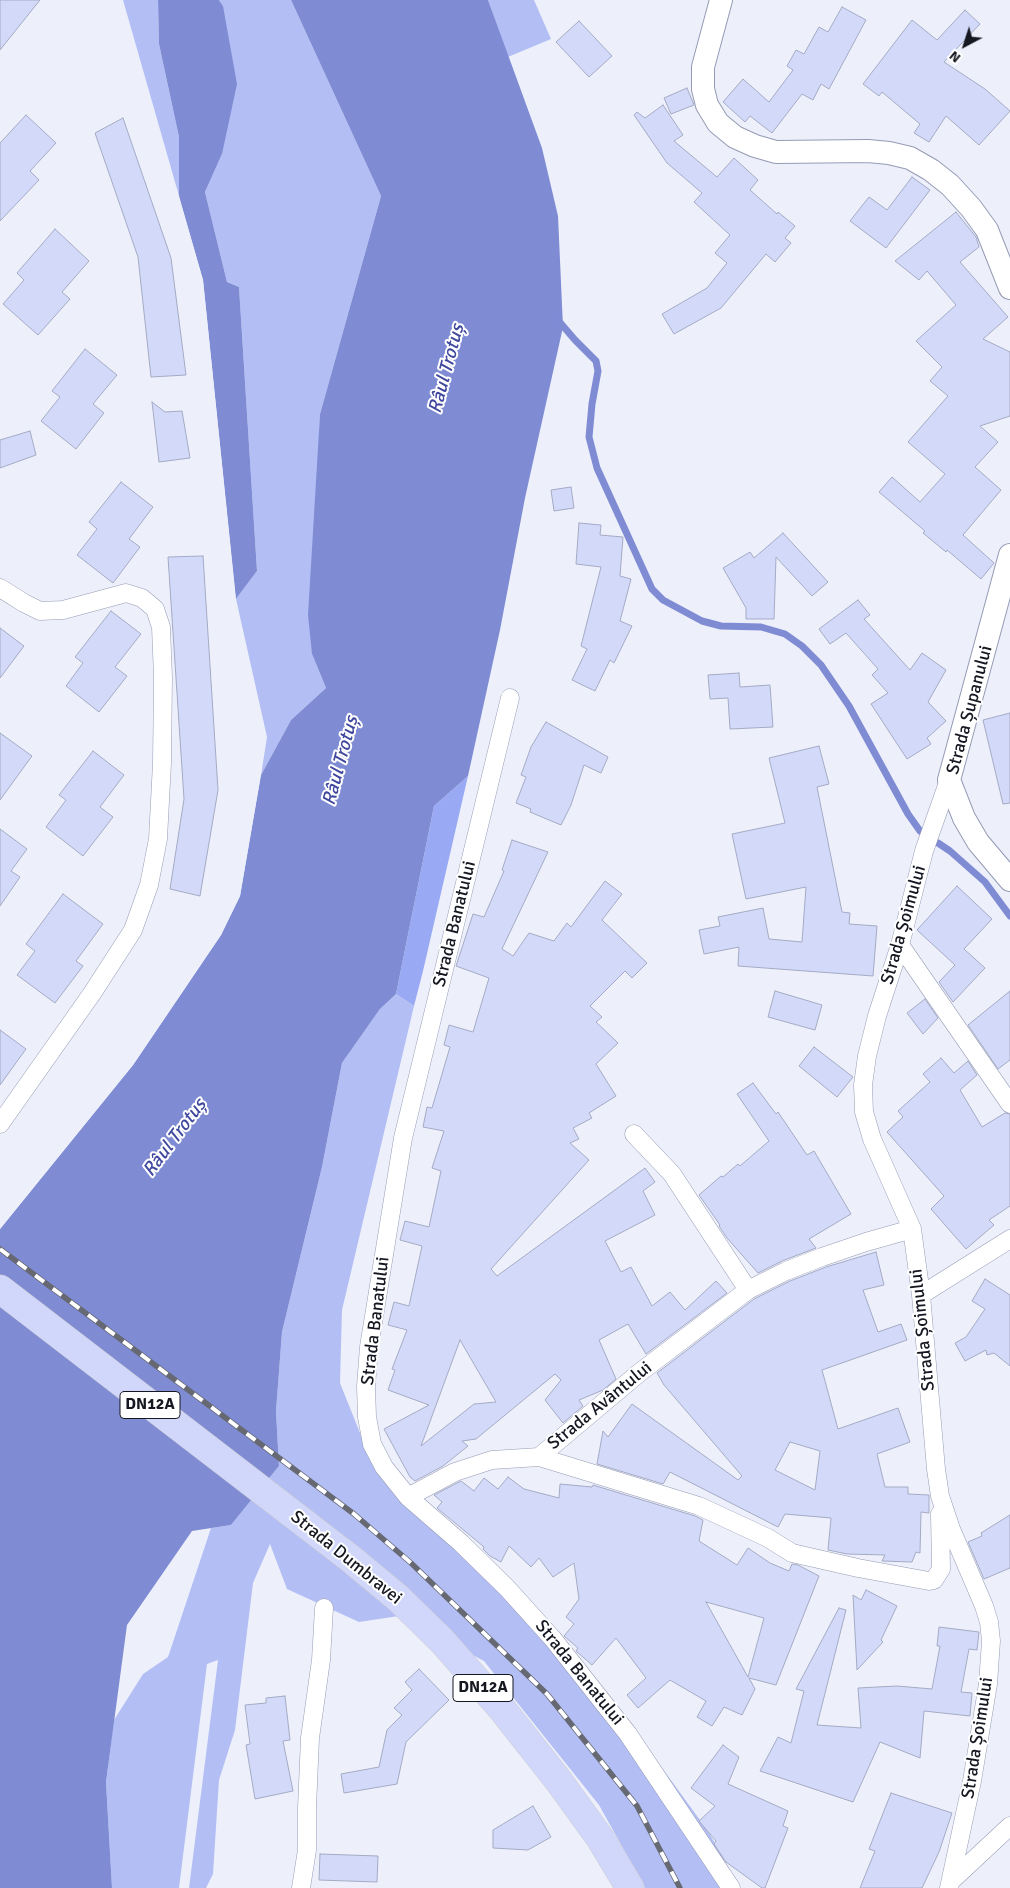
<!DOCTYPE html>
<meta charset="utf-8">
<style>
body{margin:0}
#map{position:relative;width:1010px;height:1888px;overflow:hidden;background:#edf0fb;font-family:Signika,sans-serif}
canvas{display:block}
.north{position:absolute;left:940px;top:20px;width:50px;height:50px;-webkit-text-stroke:4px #fff;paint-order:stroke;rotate:220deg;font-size:14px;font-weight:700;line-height:20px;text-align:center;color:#151721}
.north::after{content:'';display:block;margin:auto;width:18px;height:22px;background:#151721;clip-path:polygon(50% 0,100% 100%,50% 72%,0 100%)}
</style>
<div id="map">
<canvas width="1010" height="1888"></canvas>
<div class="north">N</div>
</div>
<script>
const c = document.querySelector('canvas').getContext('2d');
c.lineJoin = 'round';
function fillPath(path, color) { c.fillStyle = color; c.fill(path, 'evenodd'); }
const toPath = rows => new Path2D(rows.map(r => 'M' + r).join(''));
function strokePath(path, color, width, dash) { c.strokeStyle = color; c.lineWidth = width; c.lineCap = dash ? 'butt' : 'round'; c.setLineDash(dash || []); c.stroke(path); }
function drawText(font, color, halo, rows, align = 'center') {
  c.font = font + ' Signika,sans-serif'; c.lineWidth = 4; c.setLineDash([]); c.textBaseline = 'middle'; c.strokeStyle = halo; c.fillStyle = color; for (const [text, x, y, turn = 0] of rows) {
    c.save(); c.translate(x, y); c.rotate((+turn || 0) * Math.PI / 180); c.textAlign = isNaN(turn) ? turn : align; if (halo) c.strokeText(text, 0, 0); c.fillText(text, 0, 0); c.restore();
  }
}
const green = toPath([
 [123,0,158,0,159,44,179,137,179,196],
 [219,0,291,0,381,196,320,414,312,654,326,688,291,720,261,775,267,737,236,599,257,571,239,287,227,282,205,192,222,154,223,6],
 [488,0,534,0,551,39,508,57],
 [396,994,414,1006,342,1310,340,1383,372,1463,456,1529,638,1735,708,1831,740,1888,645,1888,599,1805,484,1661,399,1616,359,1622,287,1589,270,1544,253,1583,235,1730,219,1780,213,1874,206,1888,189,1888,218,1660,207,1664,179,1888,112,1888,106,1782,114,1720,143,1674,168,1657,211,1528,231,1525,279,1466,276,1411,282,1332,322,1167,342,1063,380,1009]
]);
const forest = toPath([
 [468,776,423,971,414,1006,396,994,434,806]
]);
const water = toPath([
 [158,0,219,0,223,6,237,84,222,154,205,192,227,282,239,287,257,571,236,599,203,280,179,196,179,137,159,44],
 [291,0,488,0,542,148,558,216,563,327,525,498,500,630,468,776,434,806,396,994,380,1009,342,1063,322,1167,282,1332,276,1411,279,1466,231,1525,192,1531,127,1625,106,1782,112,1888,0,1888,0,1229,133,1065,221,935,240,896,261,775,291,720,326,688,312,654,308,615,320,414,381,196]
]);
const pier = toPath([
 [176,187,203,280,236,602,233,600,201,280,176,197],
 [262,768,240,896,221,935,133,1065,0,1229,0,1225,131,1064,218,934,237,895,259,775]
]);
const stream = toPath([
 [557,319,575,340,596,361,598,371,592,404,589,437,597,468,652,589,663,600,702,621,721,626,761,627,785,634,802,646,821,665,849,706,908,814,920,831],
 [938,843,950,851,985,882,1010,916]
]);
const building = toPath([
 [0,0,40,0,0,50,0,0],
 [842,7,866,20,829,89,821,84,813,100,802,94,772,133,750,116,745,122,723,102,743,79,769,102,793,70,787,66,796,50,804,54,819,27,828,32,842,7],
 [965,10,980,24,944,62,985,89,1010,111,979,145,946,116,929,142,914,133,920,124,882,92,879,96,863,84,912,20,937,40,965,10],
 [579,21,612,56,589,77,556,42,579,21],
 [687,88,694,105,671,114,664,98,687,88],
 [663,105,683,135,674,141,717,177,734,158,758,180,750,190,777,214,778,212,795,226,785,238,791,243,775,262,766,254,721,308,674,334,662,314,707,288,727,263,715,253,730,235,694,202,702,193,667,163,634,115,637,112,645,118,663,105],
 [26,115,56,143,30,171,39,180,0,221,0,143,26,115],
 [123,118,171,258,186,375,151,377,138,257,95,133,123,118],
 [912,177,930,190,886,248,850,221,869,197,887,210,912,177],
 [956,212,976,237,979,247,960,262,1008,317,983,339,1010,352,1010,416,980,426,998,442,975,467,1001,490,963,535,994,563,981,579,947,550,946,552,923,533,925,531,879,492,892,477,920,502,945,474,908,442,948,396,930,381,942,367,916,341,956,305,927,271,919,280,895,261,956,212],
 [55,229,89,261,62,292,70,299,38,335,3,304,24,280,17,273,55,229],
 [85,349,117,375,93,404,104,413,76,449,41,421,60,397,52,391,85,349],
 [152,402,165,412,182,411,190,458,159,462,152,402],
 [30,431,36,455,0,468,0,440,30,431],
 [121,482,153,507,129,539,140,547,113,583,77,555,97,529,89,522,121,482],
 [571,487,574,508,554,511,551,490,571,487],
 [579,523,601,525,600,535,623,537,620,576,631,579,620,621,632,626,614,663,610,660,595,691,572,680,587,649,581,646,601,567,576,564,579,523],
 [783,533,828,582,812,596,776,557,774,619,746,619,746,608,723,568,750,552,754,558,783,533],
 [203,556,218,790,200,896,170,889,184,799,168,557,203,556],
 [858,600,870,615,864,619,910,670,922,653,946,670,928,702,946,721,927,738,931,744,907,759,871,704,888,693,872,675,878,669,846,633,830,644,819,629,858,600],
 [111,611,141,634,115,667,127,676,99,712,66,686,83,663,75,657,111,611],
 [0,628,24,646,0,678,0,628],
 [739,673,740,687,770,685,773,727,730,729,728,698,710,699,708,675,739,673],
 [1010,713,1010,803,1003,804,983,720,1010,713],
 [546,722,608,757,601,773,584,765,571,805,561,825,530,812,531,809,516,803,526,777,521,775,531,747,546,722],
 [0,733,32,756,0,800,0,733],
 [819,746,829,784,817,787,842,912,850,913,849,924,877,926,873,976,738,966,739,947,704,954,699,930,720,926,718,917,763,908,769,939,802,942,806,887,746,899,732,834,785,823,769,758,819,746],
 [93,751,124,775,100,807,113,817,83,856,46,827,66,800,59,795,93,751],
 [0,829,27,849,11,871,20,877,0,906,0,829],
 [512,840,548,852,502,949,513,956,529,933,554,941,567,923,571,927,605,881,622,894,602,920,647,963,632,978,625,971,590,1006,602,1017,596,1022,618,1043,596,1064,616,1096,589,1113,592,1118,573,1128,579,1139,570,1143,589,1160,491,1269,497,1276,645,1168,655,1182,643,1191,655,1215,605,1241,621,1272,631,1267,652,1306,670,1292,685,1310,716,1281,727,1293,646,1354,628,1324,599,1340,616,1379,603,1390,579,1400,583,1406,563,1423,545,1400,561,1380,555,1374,476,1439,462,1441,468,1446,443,1466,415,1481,410,1477,384,1429,429,1405,388,1390,395,1370,392,1369,407,1330,388,1325,394,1302,409,1306,422,1246,400,1240,405,1221,429,1227,441,1171,432,1168,444,1131,423,1127,427,1107,432,1108,450,1047,444,1045,449,1025,473,1032,489,978,456,966,473,914,484,917,504,871,502,870,512,840],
 [460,1340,496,1402,474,1404,421,1446,460,1340],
 [957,886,992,919,964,949,985,968,953,1002,939,982,955,965,917,930,957,886],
 [63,894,103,924,76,961,83,966,55,1003,17,975,35,951,26,944,63,894],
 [775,991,822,1005,815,1030,768,1017,775,991],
 [1010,991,1010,1060,998,1069,968,1025,1010,991],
 [925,999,938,1018,923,1034,907,1013,925,999],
 [0,1030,26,1049,0,1085,0,1030],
 [814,1047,853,1077,837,1097,799,1066,814,1047],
 [941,1058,954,1073,968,1061,977,1075,960,1090,982,1127,1005,1113,1010,1114,1010,1206,989,1220,994,1225,966,1249,931,1209,944,1196,887,1132,903,1117,898,1111,930,1082,923,1074,941,1058],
 [753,1083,776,1114,778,1112,807,1155,814,1151,851,1214,809,1239,816,1248,782,1261,758,1273,727,1238,719,1226,720,1225,699,1195,721,1176,723,1177,738,1164,740,1166,769,1141,737,1094,753,1083],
 [876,1252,884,1285,863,1290,878,1332,901,1324,907,1340,822,1370,838,1429,898,1408,910,1442,877,1454,885,1487,908,1487,908,1494,929,1495,929,1513,921,1512,920,1553,916,1552,912,1562,882,1561,885,1555,847,1554,828,1550,831,1518,785,1514,778,1527,670,1472,663,1484,597,1464,603,1431,608,1437,632,1404,738,1480,742,1476,664,1385,657,1373,754,1299,790,1281,826,1267,876,1252],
 [790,1442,820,1451,815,1490,775,1470,790,1442],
 [985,1279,1010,1295,1010,1366,994,1353,987,1355,986,1350,965,1361,955,1343,966,1337,985,1309,972,1301,985,1279],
 [508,1477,524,1489,559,1498,560,1484,592,1487,593,1485,695,1516,703,1520,699,1541,737,1565,748,1548,770,1563,789,1571,792,1564,798,1565,819,1576,776,1685,749,1678,755,1689,742,1715,724,1707,712,1726,697,1717,706,1701,670,1680,638,1708,627,1695,646,1678,616,1638,592,1665,576,1651,578,1648,564,1636,574,1624,566,1617,579,1599,574,1563,553,1577,539,1558,531,1567,509,1546,501,1562,490,1556,483,1549,484,1547,437,1508,442,1502,434,1495,459,1482,461,1481,474,1491,484,1478,498,1489,508,1477],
 [706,1602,764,1618,748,1677,706,1602],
 [1010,1515,1010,1568,984,1579,968,1542,982,1536,981,1533,1010,1515],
 [866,1590,897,1606,881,1640,883,1642,857,1670,853,1595,861,1600,866,1590],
 [839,1608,846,1610,817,1725,861,1728,858,1688,897,1686,932,1689,940,1646,937,1646,939,1627,979,1632,977,1650,969,1649,961,1692,972,1693,970,1716,924,1711,920,1758,880,1742,853,1802,760,1771,778,1737,791,1743,804,1691,796,1689,839,1608],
 [419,1669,449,1700,406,1742,397,1784,344,1793,341,1774,379,1767,387,1730,402,1715,394,1708,412,1690,405,1682,419,1669],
 [285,1696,290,1740,283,1741,293,1791,255,1799,246,1745,250,1744,245,1705,266,1703,266,1698,285,1696],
 [723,1745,739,1757,728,1784,788,1811,783,1826,788,1828,765,1888,762,1888,726,1862,714,1844,716,1841,699,1821,715,1806,691,1788,723,1745],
 [891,1793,952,1813,939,1852,922,1888,860,1888,875,1851,869,1849,891,1793],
 [533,1806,551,1837,528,1850,493,1848,493,1830,533,1806],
 [320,1854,378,1856,377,1882,319,1880,320,1854]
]);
const minor = toPath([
 [0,588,24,603,40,611,63,610,126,593,142,598,155,609,161,627,163,678,162,763,158,839,149,885,133,930,93,992,0,1124],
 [510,698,403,1138,369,1347,366,1386,367,1417,372,1444,384,1467,408,1497,461,1543,507,1588,553,1639,628,1734,731,1888],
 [900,945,1010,1104],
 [634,1134,672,1174,748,1290],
 [921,1295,1010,1239],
 [539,1457,699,1506,768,1538,792,1553,858,1568,929,1581,934,1580,941,1569,940,1514],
 [408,1497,455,1472,492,1460,539,1457,639,1373,748,1290,786,1271,822,1257,866,1242,912,1229],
 [951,1881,1010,1826],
 [301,1888,307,1850,307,1808,310,1738,321,1660,324,1608],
 [949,1888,972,1781,988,1684,991,1641,989,1622,984,1606,951,1529,940,1496,936,1469,921,1295,912,1229,872,1139,864,1112,863,1085,867,1056,877,1016,900,945,924,851,949,780]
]);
const tertiary = toPath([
 [721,0,703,67,703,89,707,105,718,123,735,137,755,146,776,152,868,151,889,153,910,158,931,170,950,185,971,208,987,230,1010,288],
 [1010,555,949,780,964,818,978,842,1010,880]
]);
const primary = toPath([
 [0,1289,351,1559,398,1598,442,1641,502,1709,558,1780,600,1838,630,1888]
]);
const rail = toPath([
 [0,1249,354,1514,411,1563,547,1694,637,1806,680,1888]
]);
const shields = [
 [150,1405,60],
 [483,1688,60]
];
const shieldNames = [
 ["DN12A",150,1405],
 ["DN12A",483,1688]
];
const streetNames = [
 ["Strada Șupanului",970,710,-75],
 ["Strada Banatului",455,924,-76],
 ["Strada Șoimului",904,925,-74],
 ["Strada Banatului",376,1321,-83],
 ["Strada Șoimului",923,1330,-96],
 ["Strada Avântului",600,1406,-39],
 ["Strada Dumbravei",346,1558,39],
 ["Strada Banatului",579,1673,51],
 ["Strada Șoimului",978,1738,-81]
];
const waterNames = [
 ["Râul Trotuș",447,369,-75],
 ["Râul Trotuș",341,761,-75],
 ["Râul Trotuș",175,1138,-53]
];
fillPath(green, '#b3bff4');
fillPath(forest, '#9aa9f3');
fillPath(water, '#7f8cd4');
fillPath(pier, '#edf0fb');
strokePath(stream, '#7f8cd4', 7);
fillPath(building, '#d3daf9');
strokePath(building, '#a4aac4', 1);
strokePath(minor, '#959bb5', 19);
strokePath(tertiary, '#959bb5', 24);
strokePath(primary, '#ccccce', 29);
strokePath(minor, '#fff', 18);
strokePath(tertiary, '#fff', 22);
strokePath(primary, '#d0d7fb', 28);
strokePath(rail, '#666872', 5.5);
strokePath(rail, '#fff', 4, [11]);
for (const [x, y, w] of shields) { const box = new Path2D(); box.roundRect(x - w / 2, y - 13.5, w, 27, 4); c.fillStyle = '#fff'; c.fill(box); strokePath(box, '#151721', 1); }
drawText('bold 16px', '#151721', null, shieldNames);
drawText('18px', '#151721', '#fff', streetNames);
drawText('italic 19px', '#40489e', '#fff', waterNames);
</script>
